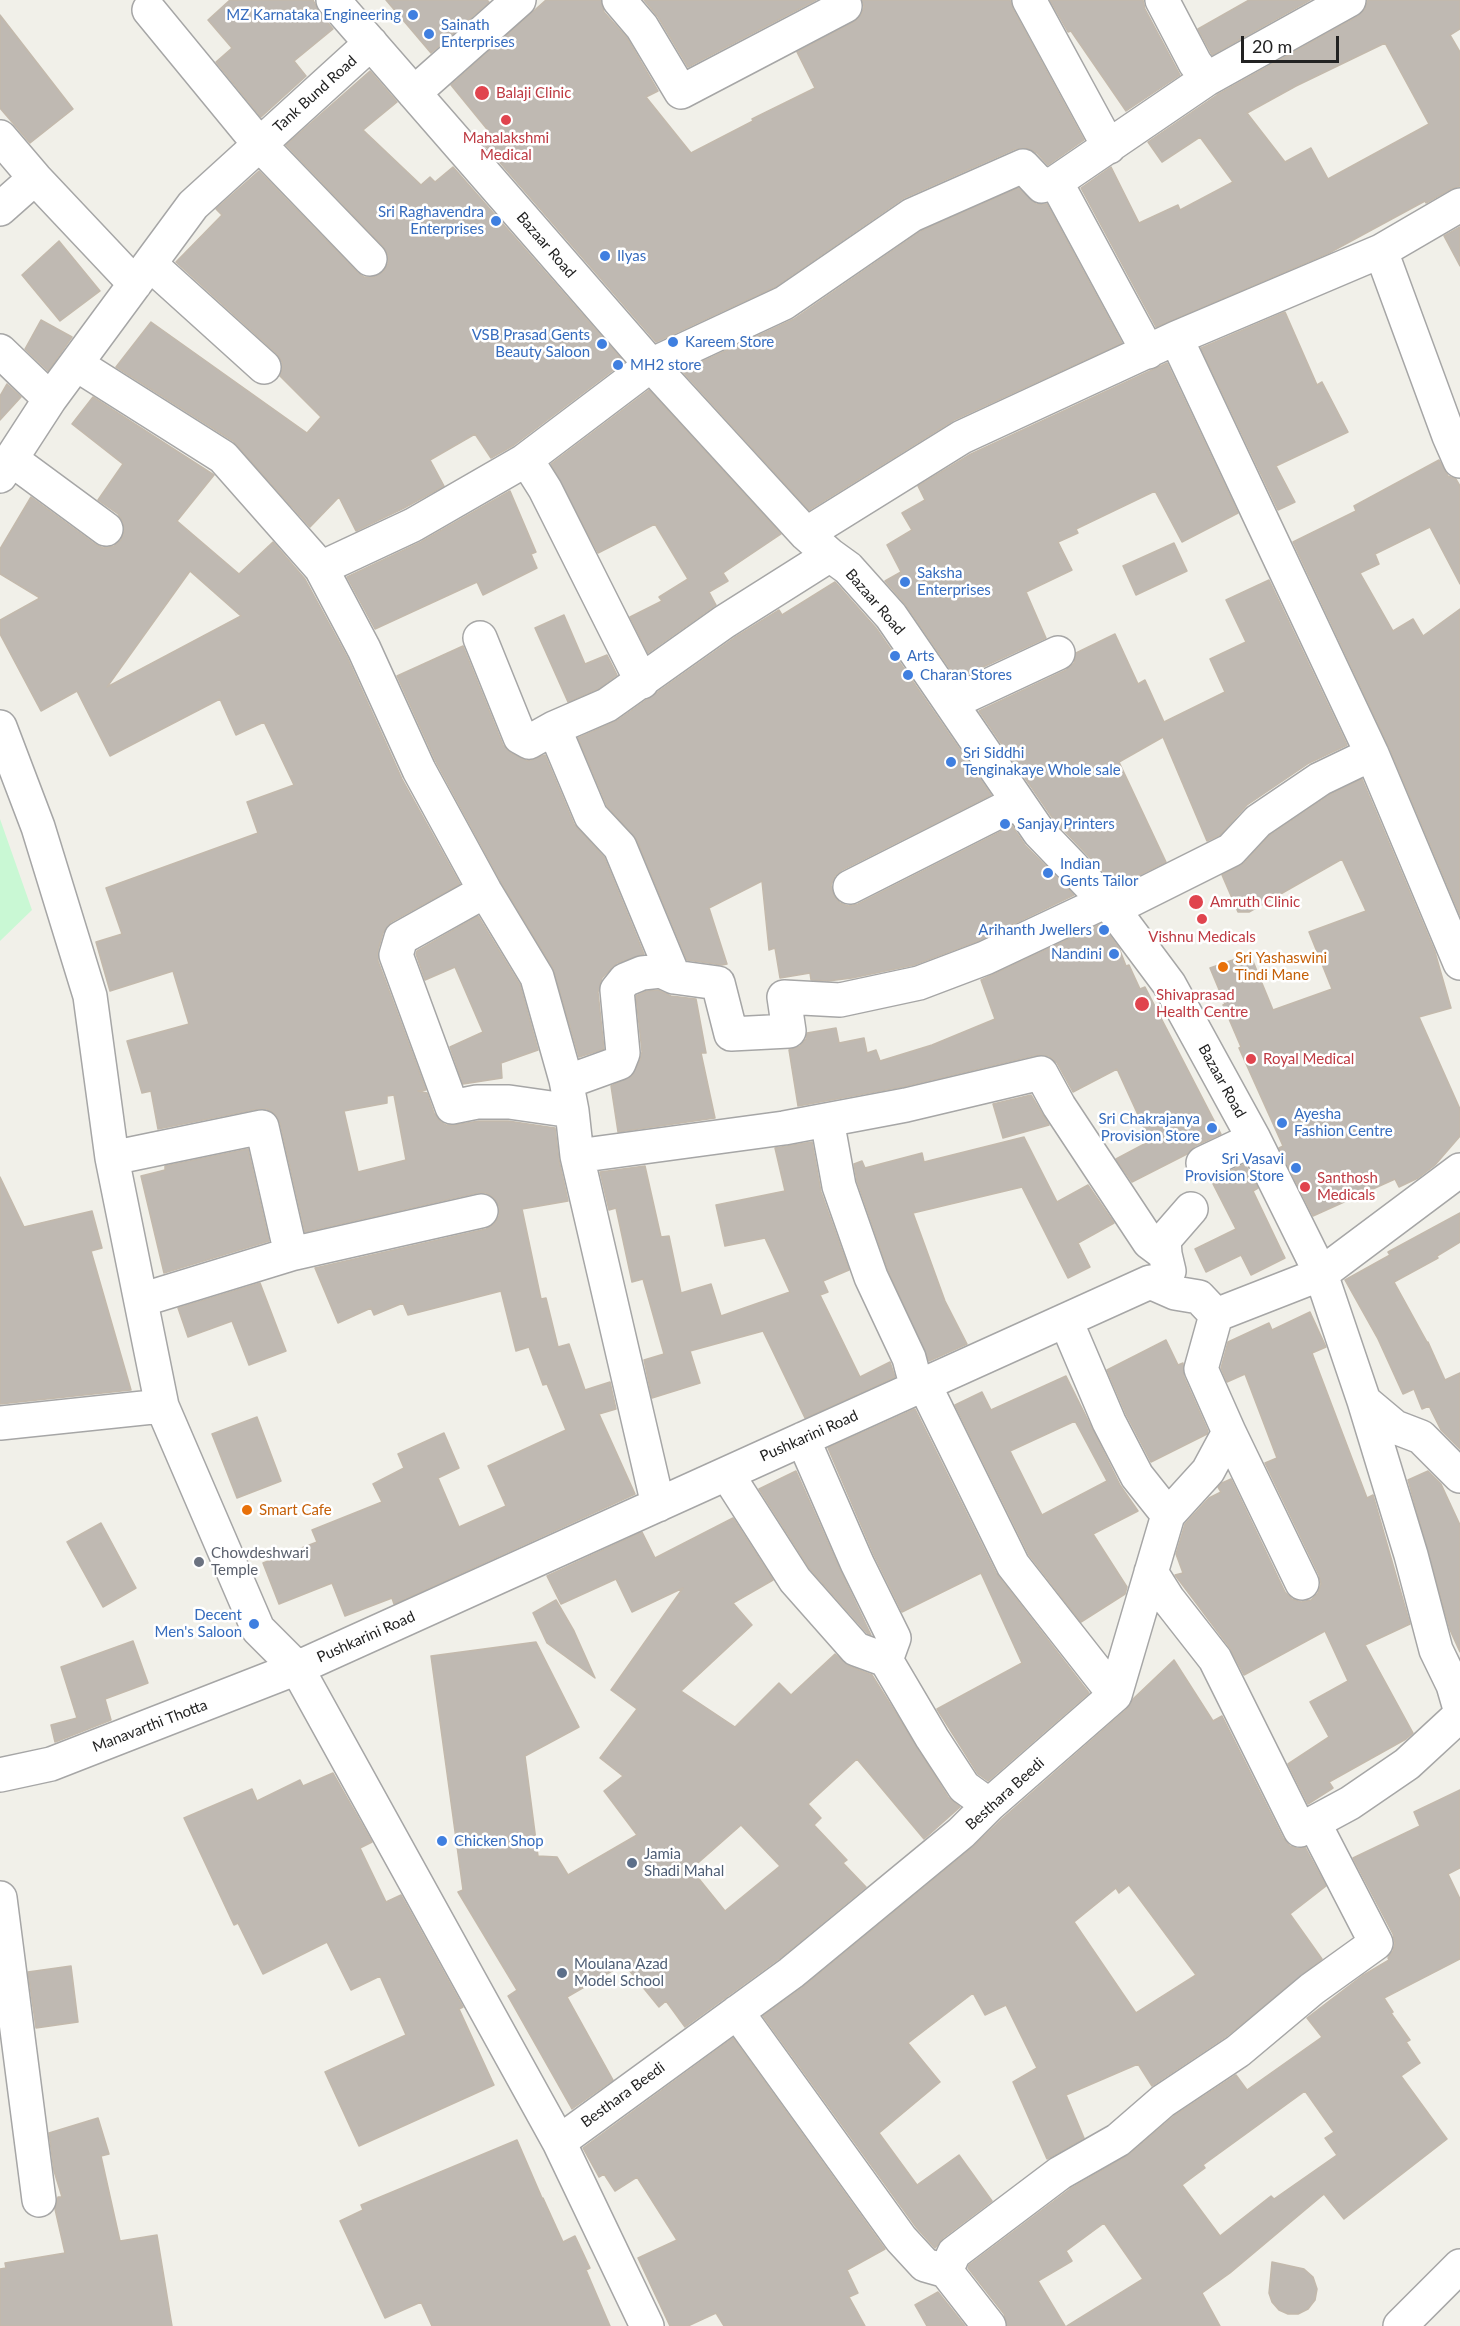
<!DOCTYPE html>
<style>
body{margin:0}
#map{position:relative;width:1460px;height:2326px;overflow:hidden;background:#f1f0e9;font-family:Lato,sans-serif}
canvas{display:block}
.scale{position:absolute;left:1241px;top:36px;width:98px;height:27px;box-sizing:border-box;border:3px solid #222;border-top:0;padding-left:8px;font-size:18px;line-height:21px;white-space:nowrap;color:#222;-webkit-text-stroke:4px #fff;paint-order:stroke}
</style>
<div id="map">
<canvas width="1460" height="2326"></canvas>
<div class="scale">20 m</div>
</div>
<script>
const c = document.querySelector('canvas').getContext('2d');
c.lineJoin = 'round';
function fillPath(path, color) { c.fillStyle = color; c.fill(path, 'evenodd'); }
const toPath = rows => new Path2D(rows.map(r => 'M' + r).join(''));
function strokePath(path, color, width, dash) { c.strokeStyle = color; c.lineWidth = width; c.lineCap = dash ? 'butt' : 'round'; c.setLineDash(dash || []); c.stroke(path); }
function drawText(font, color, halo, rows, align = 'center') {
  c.font = font + ' Lato,sans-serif'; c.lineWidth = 5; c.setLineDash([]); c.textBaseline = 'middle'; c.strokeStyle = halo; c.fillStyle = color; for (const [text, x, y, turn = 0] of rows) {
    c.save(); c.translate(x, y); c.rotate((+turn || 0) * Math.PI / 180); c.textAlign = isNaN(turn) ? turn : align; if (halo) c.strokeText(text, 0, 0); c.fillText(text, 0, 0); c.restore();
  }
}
const park = toPath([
 [0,819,32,910,0,941]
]);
const building = toPath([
 [230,0,313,0,319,12,333,29,294,61,306,76,261,117,216,62,232,48,208,20,230,0],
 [386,0,487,0,489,2,431,53,386,0],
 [546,0,601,0,604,12,627,38,658,91,646,97,691,153,753,121,752,119,815,88,797,52,854,22,861,15,864,7,862,0,1010,0,1013,9,1084,140,1048,165,1037,153,1027,148,1015,149,904,198,775,287,656,342,482,142,491,134,451,85,546,0],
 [644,0,816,0,688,67,658,17,644,0],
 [1050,0,1143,0,1145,9,1180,75,1126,111,1071,31,1068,32,1050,0],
 [1249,0,1310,0,1212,55,1198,29,1249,0],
 [1368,0,1460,0,1460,29,1450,35,1460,52,1460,186,1451,189,1426,203,1425,201,1329,253,1156,327,1081,188,1111,167,1139,223,1178,205,1180,210,1233,182,1200,137,1162,162,1148,142,1217,95,1358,16,1365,9,1368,0],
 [1385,43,1429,124,1328,179,1311,148,1285,162,1247,113,1296,86,1385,43],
 [0,15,73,109,30,143,0,108,0,15],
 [370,71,397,102,363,130,421,185,430,177,435,182,453,167,624,362,514,445,491,458,475,434,430,460,444,486,404,508,356,531,339,497,310,527,233,441,116,367,151,322,307,433,321,417,280,376,282,370,282,362,277,354,176,262,222,215,216,209,259,171,357,272,364,277,374,277,383,272,388,264,388,255,383,246,286,145,370,71],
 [1018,188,1036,204,1047,204,1122,343,954,420,809,510,682,371,794,319,921,231,1018,188],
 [1460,227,1460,266,1444,236,1460,227],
 [59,241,100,291,60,321,22,275,59,241],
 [1285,312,1317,385,1322,382,1348,432,1276,466,1295,502,1278,510,1201,348,1285,312],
 [41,320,72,337,48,371,25,349,41,320],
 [1167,363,1238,513,1182,542,1155,491,1076,529,1078,533,1058,542,1072,570,1026,592,1046,638,957,679,906,605,885,581,901,572,887,545,912,530,902,513,925,500,918,486,971,454,1167,363],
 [7,384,21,397,0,420,0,396,7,384],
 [649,390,781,534,723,573,728,581,709,592,716,605,648,653,630,617,662,601,659,597,688,579,655,524,598,553,551,464,649,390],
 [93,397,214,475,177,521,239,574,273,542,305,579,347,657,402,779,460,884,391,922,383,933,378,950,378,961,426,1090,418,1091,427,1093,434,1113,440,1121,446,1125,455,1125,479,1121,508,1121,555,1128,559,1160,568,1201,522,1209,541,1299,546,1298,558,1347,569,1344,585,1390,610,1382,616,1409,599,1414,635,1494,394,1604,392,1598,345,1616,332,1583,279,1604,263,1563,317,1542,312,1530,382,1502,373,1484,404,1468,398,1454,444,1433,459,1468,438,1478,459,1527,506,1506,488,1466,566,1430,547,1384,543,1385,529,1347,516,1351,501,1291,408,1315,403,1303,374,1315,371,1308,338,1323,315,1268,486,1229,494,1224,499,1216,499,1206,494,1198,486,1193,477,1193,305,1232,280,1123,275,1114,267,1109,258,1109,158,1129,151,1091,142,1093,127,1041,189,1024,173,971,110,991,96,942,122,934,106,888,258,833,247,802,294,785,264,722,236,735,220,699,110,756,77,691,41,711,0,634,0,620,40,598,0,574,0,549,31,497,95,544,103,548,114,546,121,540,124,532,123,522,118,514,98,500,123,464,72,424,93,397],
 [190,571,241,616,107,687,190,571],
 [394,1095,406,1160,358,1172,344,1111,387,1103,387,1096,394,1095],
 [1439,460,1448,476,1456,479,1460,486,1460,584,1430,527,1375,554,1379,564,1360,573,1393,631,1413,619,1423,636,1460,609,1460,915,1389,747,1293,542,1356,511,1354,506,1439,460],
 [510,491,536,552,531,554,537,568,483,595,477,582,375,629,347,577,421,542,510,491],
 [1174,543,1187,571,1136,595,1123,566,1174,543],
 [1269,580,1347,745,1309,763,1247,805,1220,835,1207,841,1163,737,1119,762,1166,862,1117,886,1054,820,979,711,1066,670,1074,663,1076,653,1115,634,1138,684,1145,680,1164,722,1225,692,1210,659,1246,642,1226,600,1269,580],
 [835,582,876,628,991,795,842,870,835,876,831,885,834,896,840,903,848,906,858,904,1012,826,1025,845,1074,895,978,941,914,965,852,978,828,981,811,980,810,973,780,978,775,948,769,950,762,881,709,908,727,964,722,965,687,960,637,840,607,806,578,738,618,720,734,638,779,610,782,615,835,582],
 [564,615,585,664,607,655,617,675,598,689,568,702,535,628,564,615],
 [463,646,503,745,511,753,528,761,545,755,574,824,604,857,644,954,617,963,602,978,598,992,604,1049,579,1057,553,968,501,882,436,762,397,676,463,646],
 [1362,779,1435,952,1451,1008,1419,1017,1460,1109,1460,1136,1435,1165,1418,1178,1399,1187,1395,1179,1313,1216,1279,1148,1283,1146,1239,1048,1241,1047,1223,1005,1225,1004,1210,968,1250,954,1273,1010,1332,989,1309,932,1366,911,1342,859,1249,912,1238,912,1222,875,1244,863,1270,835,1329,795,1362,779],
 [478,916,520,985,538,1050,501,1063,502,1078,463,1084,450,1047,483,1032,455,967,425,980,416,954,417,951,478,916],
 [1101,924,1119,948,1126,966,1129,965,1140,989,1145,987,1221,1134,1195,1146,1187,1154,1132,1182,1116,1159,1150,1141,1117,1069,1073,1092,1057,1063,1049,1056,1037,1055,902,1087,798,1106,789,1050,800,1046,806,1039,807,1033,836,1028,839,1043,864,1038,867,1053,876,1050,880,1061,932,1045,995,1019,981,980,1101,924],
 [658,990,671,996,696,999,706,1053,701,1053,715,1118,618,1132,611,1086,632,1076,640,1060,642,1052,636,996,647,991,658,990],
 [1031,1095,1049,1125,1003,1138,993,1104,1031,1095],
 [1024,1137,1057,1202,1088,1185,1114,1223,1078,1243,1090,1267,1068,1278,1022,1187,913,1213,945,1301,967,1344,929,1361,888,1270,857,1181,854,1164,862,1161,865,1168,922,1153,924,1162,1024,1137],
 [812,1142,821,1192,849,1270,823,1281,828,1292,820,1295,860,1377,890,1362,895,1377,805,1418,763,1331,690,1351,700,1383,652,1398,644,1360,664,1354,643,1279,632,1282,616,1208,609,1210,600,1172,645,1166,661,1237,669,1236,681,1293,711,1284,721,1316,790,1292,765,1238,725,1246,716,1205,785,1191,775,1148,812,1142],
 [248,1149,269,1241,164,1273,141,1176,165,1170,165,1166,248,1149],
 [1245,1164,1258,1188,1253,1191,1285,1258,1251,1275,1241,1255,1206,1272,1195,1249,1236,1229,1211,1180,1245,1164],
 [0,1177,24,1227,92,1211,102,1248,91,1251,131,1390,0,1404,0,1177],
 [1460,1213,1460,1242,1437,1256,1438,1258,1394,1282,1427,1342,1428,1342,1445,1380,1460,1373,1460,1449,1441,1430,1429,1406,1422,1409,1414,1389,1403,1394,1378,1339,1345,1280,1390,1255,1388,1252,1460,1213],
 [260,1283,286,1351,249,1365,232,1321,188,1337,178,1308,260,1283],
 [1310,1312,1326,1347,1312,1353,1367,1498,1373,1495,1410,1624,1365,1645,1413,1733,1406,1739,1329,1782,1333,1788,1308,1804,1288,1764,1329,1737,1310,1702,1348,1681,1325,1631,1244,1675,1230,1648,1175,1575,1183,1573,1176,1554,1185,1524,1209,1498,1221,1492,1218,1487,1222,1483,1231,1479,1285,1592,1292,1599,1301,1602,1311,1600,1318,1593,1321,1584,1319,1575,1265,1463,1277,1458,1245,1374,1227,1382,1221,1368,1228,1342,1269,1323,1272,1330,1310,1312],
 [1166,1340,1178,1365,1183,1363,1184,1377,1208,1431,1207,1434,1151,1462,1126,1414,1107,1370,1166,1340],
 [1066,1376,1120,1485,1138,1511,1093,1534,1127,1587,1125,1594,1081,1622,1029,1555,955,1405,982,1392,991,1410,1066,1376],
 [1075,1421,1107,1481,1042,1515,1010,1451,1075,1421],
 [915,1409,996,1573,1089,1693,988,1781,978,1774,937,1709,1022,1663,981,1573,902,1612,874,1555,828,1448,915,1409],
 [257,1417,281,1481,237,1498,212,1434,257,1417],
 [796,1471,840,1570,871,1635,867,1633,810,1569,759,1489,796,1471],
 [1428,1471,1441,1484,1460,1525,1460,1652,1450,1630,1408,1480,1428,1471],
 [733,1518,773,1580,733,1603,752,1625,681,1691,735,1727,779,1683,791,1695,835,1654,849,1666,872,1675,948,1797,960,1807,924,1839,857,1759,808,1804,821,1818,814,1825,847,1860,843,1863,866,1887,780,1958,685,2027,666,2001,659,2007,624,1964,567,1997,613,2080,572,2109,508,1996,517,1990,458,1892,463,1890,431,1656,536,1642,579,1727,525,1756,538,1856,557,1857,568,1875,637,1835,604,1791,623,1776,600,1758,637,1709,611,1690,683,1588,632,1612,616,1579,561,1604,547,1576,642,1532,655,1558,733,1518],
 [741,1825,780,1866,725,1911,691,1869,741,1825],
 [101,1523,136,1588,103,1607,67,1542,101,1523],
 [556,1600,574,1631,595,1678,547,1643,533,1613,556,1600],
 [133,1641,148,1683,105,1699,111,1720,55,1742,51,1725,77,1718,61,1667,133,1641],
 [1174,1660,1213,1721,1222,1716,1283,1838,1290,1846,1299,1849,1305,1847,1326,1886,1290,1914,1322,1959,1227,2036,1152,2086,1138,2064,1066,2095,1084,2138,1047,2159,1013,2082,1037,2068,1006,2005,985,2015,973,1993,908,2043,940,2082,879,2133,917,2185,959,2155,992,2201,943,2238,935,2248,916,2227,763,2016,803,1987,973,1847,1002,1819,1127,1709,1133,1699,1174,1660],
 [1129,1885,1196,1975,1136,2013,1074,1922,1116,1888,1119,1893,1129,1885],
 [333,1773,372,1842,360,1848,386,1902,401,1895,463,2007,459,2009,494,2085,359,2146,325,2072,406,2035,380,1976,351,1990,327,1942,263,1974,238,1923,234,1925,184,1818,252,1789,257,1801,300,1780,303,1786,333,1773],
 [1460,1790,1460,1868,1448,1874,1460,1899,1460,1959,1384,1998,1393,2012,1391,2013,1410,2040,1406,2042,1420,2063,1401,2076,1447,2139,1344,2219,1324,2194,1230,2273,1202,2293,1220,2326,1067,2326,1143,2279,1104,2223,1066,2251,1072,2261,1038,2281,1065,2326,1007,2326,1004,2314,968,2268,969,2265,1070,2189,1127,2156,1174,2116,1236,2075,1247,2090,1322,2037,1307,2018,1362,1976,1389,1960,1388,1958,1393,1951,1395,1943,1393,1934,1353,1858,1420,1826,1414,1812,1460,1790],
 [1305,2091,1334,2132,1325,2138,1337,2155,1274,2199,1271,2196,1220,2236,1182,2185,1205,2168,1203,2165,1305,2091],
 [71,1966,78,2022,36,2028,28,1972,71,1966],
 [733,2038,885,2249,847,2270,858,2293,849,2297,865,2326,724,2326,716,2313,688,2326,670,2326,638,2258,677,2240,637,2177,615,2191,604,2174,599,2177,583,2148,733,2038],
 [98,2118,109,2154,101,2156,120,2241,157,2235,172,2326,0,2326,0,2269,6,2268,5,2263,65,2253,55,2209,58,2197,62,2197,54,2171,49,2133,98,2118],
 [517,2140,542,2198,543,2198,563,2242,575,2236,590,2268,586,2270,610,2326,432,2326,421,2302,385,2318,340,2221,363,2210,361,2205,517,2140],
 [1272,2262,1304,2269,1313,2277,1317,2289,1315,2300,1308,2309,1298,2314,1288,2314,1279,2310,1272,2302,1269,2293,1272,2262],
 [938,2292,965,2326,927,2326,915,2305,938,2292]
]);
const minor = toPath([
 [333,0,651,365,806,534,830,555,848,568,891,616,1039,832,1113,909,1169,984,1254,1139,1321,1274,1364,1401,1395,1427,1421,1437,1460,1476],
 [619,0,642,27,681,92,845,6],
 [1029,0,1109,147],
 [1162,0,1195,63,1207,79],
 [149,10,260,145,370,259],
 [414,93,519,0],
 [0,137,35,178],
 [1056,182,1148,352],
 [0,209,35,178,135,284],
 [1381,251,1449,436,1460,461],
 [150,264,264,367],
 [1176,338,1372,754],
 [0,351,50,399],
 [76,364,223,457,321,568,364,649,419,770,485,891,537,977,566,1080],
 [11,459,106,529],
 [524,461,533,470,545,489,642,682],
 [0,476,50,399,193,205,371,43],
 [806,534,962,437,1176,338,1381,251,1460,205],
 [321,568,413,525,524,461,651,365,784,303,912,215,1023,166,1042,186,1056,182,1207,79,1349,0],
 [480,638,520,737,529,742,554,728],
 [951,703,1058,653],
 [0,727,38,827,90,996,112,1158,162,1406,258,1629,297,1668,559,2142,647,2326],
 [850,887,1018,802],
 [485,891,401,938,396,955,452,1107,477,1102,509,1102,572,1111],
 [1113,909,1231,850,1258,821,1320,779,1372,754,1460,963],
 [674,977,620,847,591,816,554,728,607,705,724,622,830,555],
 [827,1120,839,1186,871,1277,909,1358,917,1388],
 [577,1156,572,1111,566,1080,572,1080,619,1063,623,1053,617,990,625,980,642,973,661,971,674,977,718,983,731,1034,789,1031,784,997,840,1000,919,983,985,958,1104,902],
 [112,1158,262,1127,291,1254],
 [1203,1163,1254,1139],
 [1169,1271,1165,1254,1164,1240,1191,1209],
 [141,1300,291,1254,481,1211],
 [1066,1321,1109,1422,1137,1476,1168,1515],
 [924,1384,1013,1565,1115,1695],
 [1364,1401,1411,1555,1436,1650,1453,1685,1460,1709],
 [0,1423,162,1406],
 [1229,1432,1302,1583],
 [803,1439,857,1563,894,1638,886,1660],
 [727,1474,795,1580,856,1649,886,1660,932,1738,964,1787,989,1805],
 [658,1505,577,1156,784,1128,906,1105,1041,1073,1059,1106,1149,1242,1165,1254],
 [1151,1572,1168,1599,1215,1659,1300,1830,1350,1803,1407,1764,1460,1715],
 [0,1775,51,1764,297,1668,1150,1282,1175,1293,1199,1297,1216,1315,1321,1274,1460,1170],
 [0,1898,39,2200],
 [737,2012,901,2239,925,2265,946,2271,989,2326],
 [559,2142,791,1973,961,1833,989,1805,1115,1695,1168,1515,1208,1471,1229,1432,1201,1369,1216,1315],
 [946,2271,954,2253,1060,2173,1118,2140,1163,2101,1238,2051,1312,1989,1376,1943,1314,1823],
 [1400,2326,1460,2266]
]);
const markers = [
 [413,15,6,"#3f7fe0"],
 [429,34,6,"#3f7fe0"],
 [482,93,8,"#e0444e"],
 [506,120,6,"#e0444e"],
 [496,221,6,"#3f7fe0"],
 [605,256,6,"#3f7fe0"],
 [673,342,6,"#3f7fe0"],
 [602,344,6,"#3f7fe0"],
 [618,365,6,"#3f7fe0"],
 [905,582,6,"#3f7fe0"],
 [895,656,6,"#3f7fe0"],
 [908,675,6,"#3f7fe0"],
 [951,762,6,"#3f7fe0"],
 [1005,824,6,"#3f7fe0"],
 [1048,873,6,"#3f7fe0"],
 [1196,902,8,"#e0444e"],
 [1202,919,6,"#e0444e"],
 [1104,930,6,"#3f7fe0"],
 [1114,954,6,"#3f7fe0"],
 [1223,967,6,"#e8710a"],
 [1142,1004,8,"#e0444e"],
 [1251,1059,6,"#e0444e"],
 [1282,1123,6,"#3f7fe0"],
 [1212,1128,6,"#3f7fe0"],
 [1296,1168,6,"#3f7fe0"],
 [1305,1187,6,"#e0444e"],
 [247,1510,6,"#e8710a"],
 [199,1562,6,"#6b7280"],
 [254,1624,6,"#3f7fe0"],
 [442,1841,6,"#3f7fe0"],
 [632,1863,6,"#5c6f8a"],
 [562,1973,6,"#5c6f8a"]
];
const shopNames = [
 ["MZ Karnataka Engineering",401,15,"right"],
 ["Sainath",441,25],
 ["Enterprises",441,42],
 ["Sri Raghavendra",484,212,"right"],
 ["Enterprises",484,229,"right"],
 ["Ilyas",617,256],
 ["VSB Prasad Gents",590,335,"right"],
 ["Beauty Saloon",590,352,"right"],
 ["Kareem Store",685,342],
 ["MH2 store",630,365],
 ["Saksha",917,573],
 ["Enterprises",917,590],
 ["Arts",907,656],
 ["Charan Stores",920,675],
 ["Sri Siddhi",963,753],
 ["Tenginakaye Whole sale",963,770],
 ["Sanjay Printers",1017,824],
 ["Indian",1060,864],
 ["Gents Tailor",1060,881],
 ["Arihanth Jwellers",1092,930,"right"],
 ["Nandini",1102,954,"right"],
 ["Ayesha",1294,1114],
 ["Fashion Centre",1294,1131],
 ["Sri Chakrajanya",1200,1119,"right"],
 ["Provision Store",1200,1136,"right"],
 ["Sri Vasavi",1284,1159,"right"],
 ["Provision Store",1284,1176,"right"],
 ["Decent",242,1615,"right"],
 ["Men's Saloon",242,1632,"right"],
 ["Chicken Shop",454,1841]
];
const healthNames = [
 ["Balaji Clinic",496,93],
 ["Mahalakshmi",506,138,"center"],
 ["Medical",506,155,"center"],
 ["Amruth Clinic",1210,902],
 ["Vishnu Medicals",1202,937,"center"],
 ["Shivaprasad",1156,995],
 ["Health Centre",1156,1012],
 ["Royal Medical",1263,1059],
 ["Santhosh",1317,1178],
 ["Medicals",1317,1195]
];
const streetNames = [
 ["Tank Bund Road",315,94,-42],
 ["Bazaar Road",546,245,49],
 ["Bazaar Road",875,602,49],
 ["Bazaar Road",1222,1081,61],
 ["Pushkarini Road",809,1436,-24],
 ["Pushkarini Road",366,1637,-24],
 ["Manavarthi Thotta",150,1726,-21],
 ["Besthara Beedi",1005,1794,-42],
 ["Besthara Beedi",623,2095,-36]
];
const foodNames = [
 ["Sri Yashaswini",1235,958],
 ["Tindi Mane",1235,975],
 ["Smart Cafe",259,1510]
];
const worshipNames = [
 ["Chowdeshwari",211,1553],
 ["Temple",211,1570]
];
const serviceNames = [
 ["Jamia",644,1854],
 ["Shadi Mahal",644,1871],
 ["Moulana Azad",574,1964],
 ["Model School",574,1981]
];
fillPath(park, '#c9f8d4');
fillPath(building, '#bfb9b2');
strokePath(building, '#c3b9ac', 1.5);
strokePath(minor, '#a6a6a6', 36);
strokePath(minor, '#fff', 33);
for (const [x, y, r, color] of markers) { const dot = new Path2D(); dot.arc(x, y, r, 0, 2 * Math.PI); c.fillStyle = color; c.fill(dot); strokePath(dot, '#fff', 2); }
drawText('15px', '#366cbe', '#fff', shopNames, 'left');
drawText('15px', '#be3a42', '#fff', healthNames, 'left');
drawText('15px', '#222', '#fff', streetNames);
drawText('15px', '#c56008', '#fff', foodNames, 'left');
drawText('15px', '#5b616d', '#fff', worshipNames, 'left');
drawText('15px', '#4e5e75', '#fff', serviceNames, 'left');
</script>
